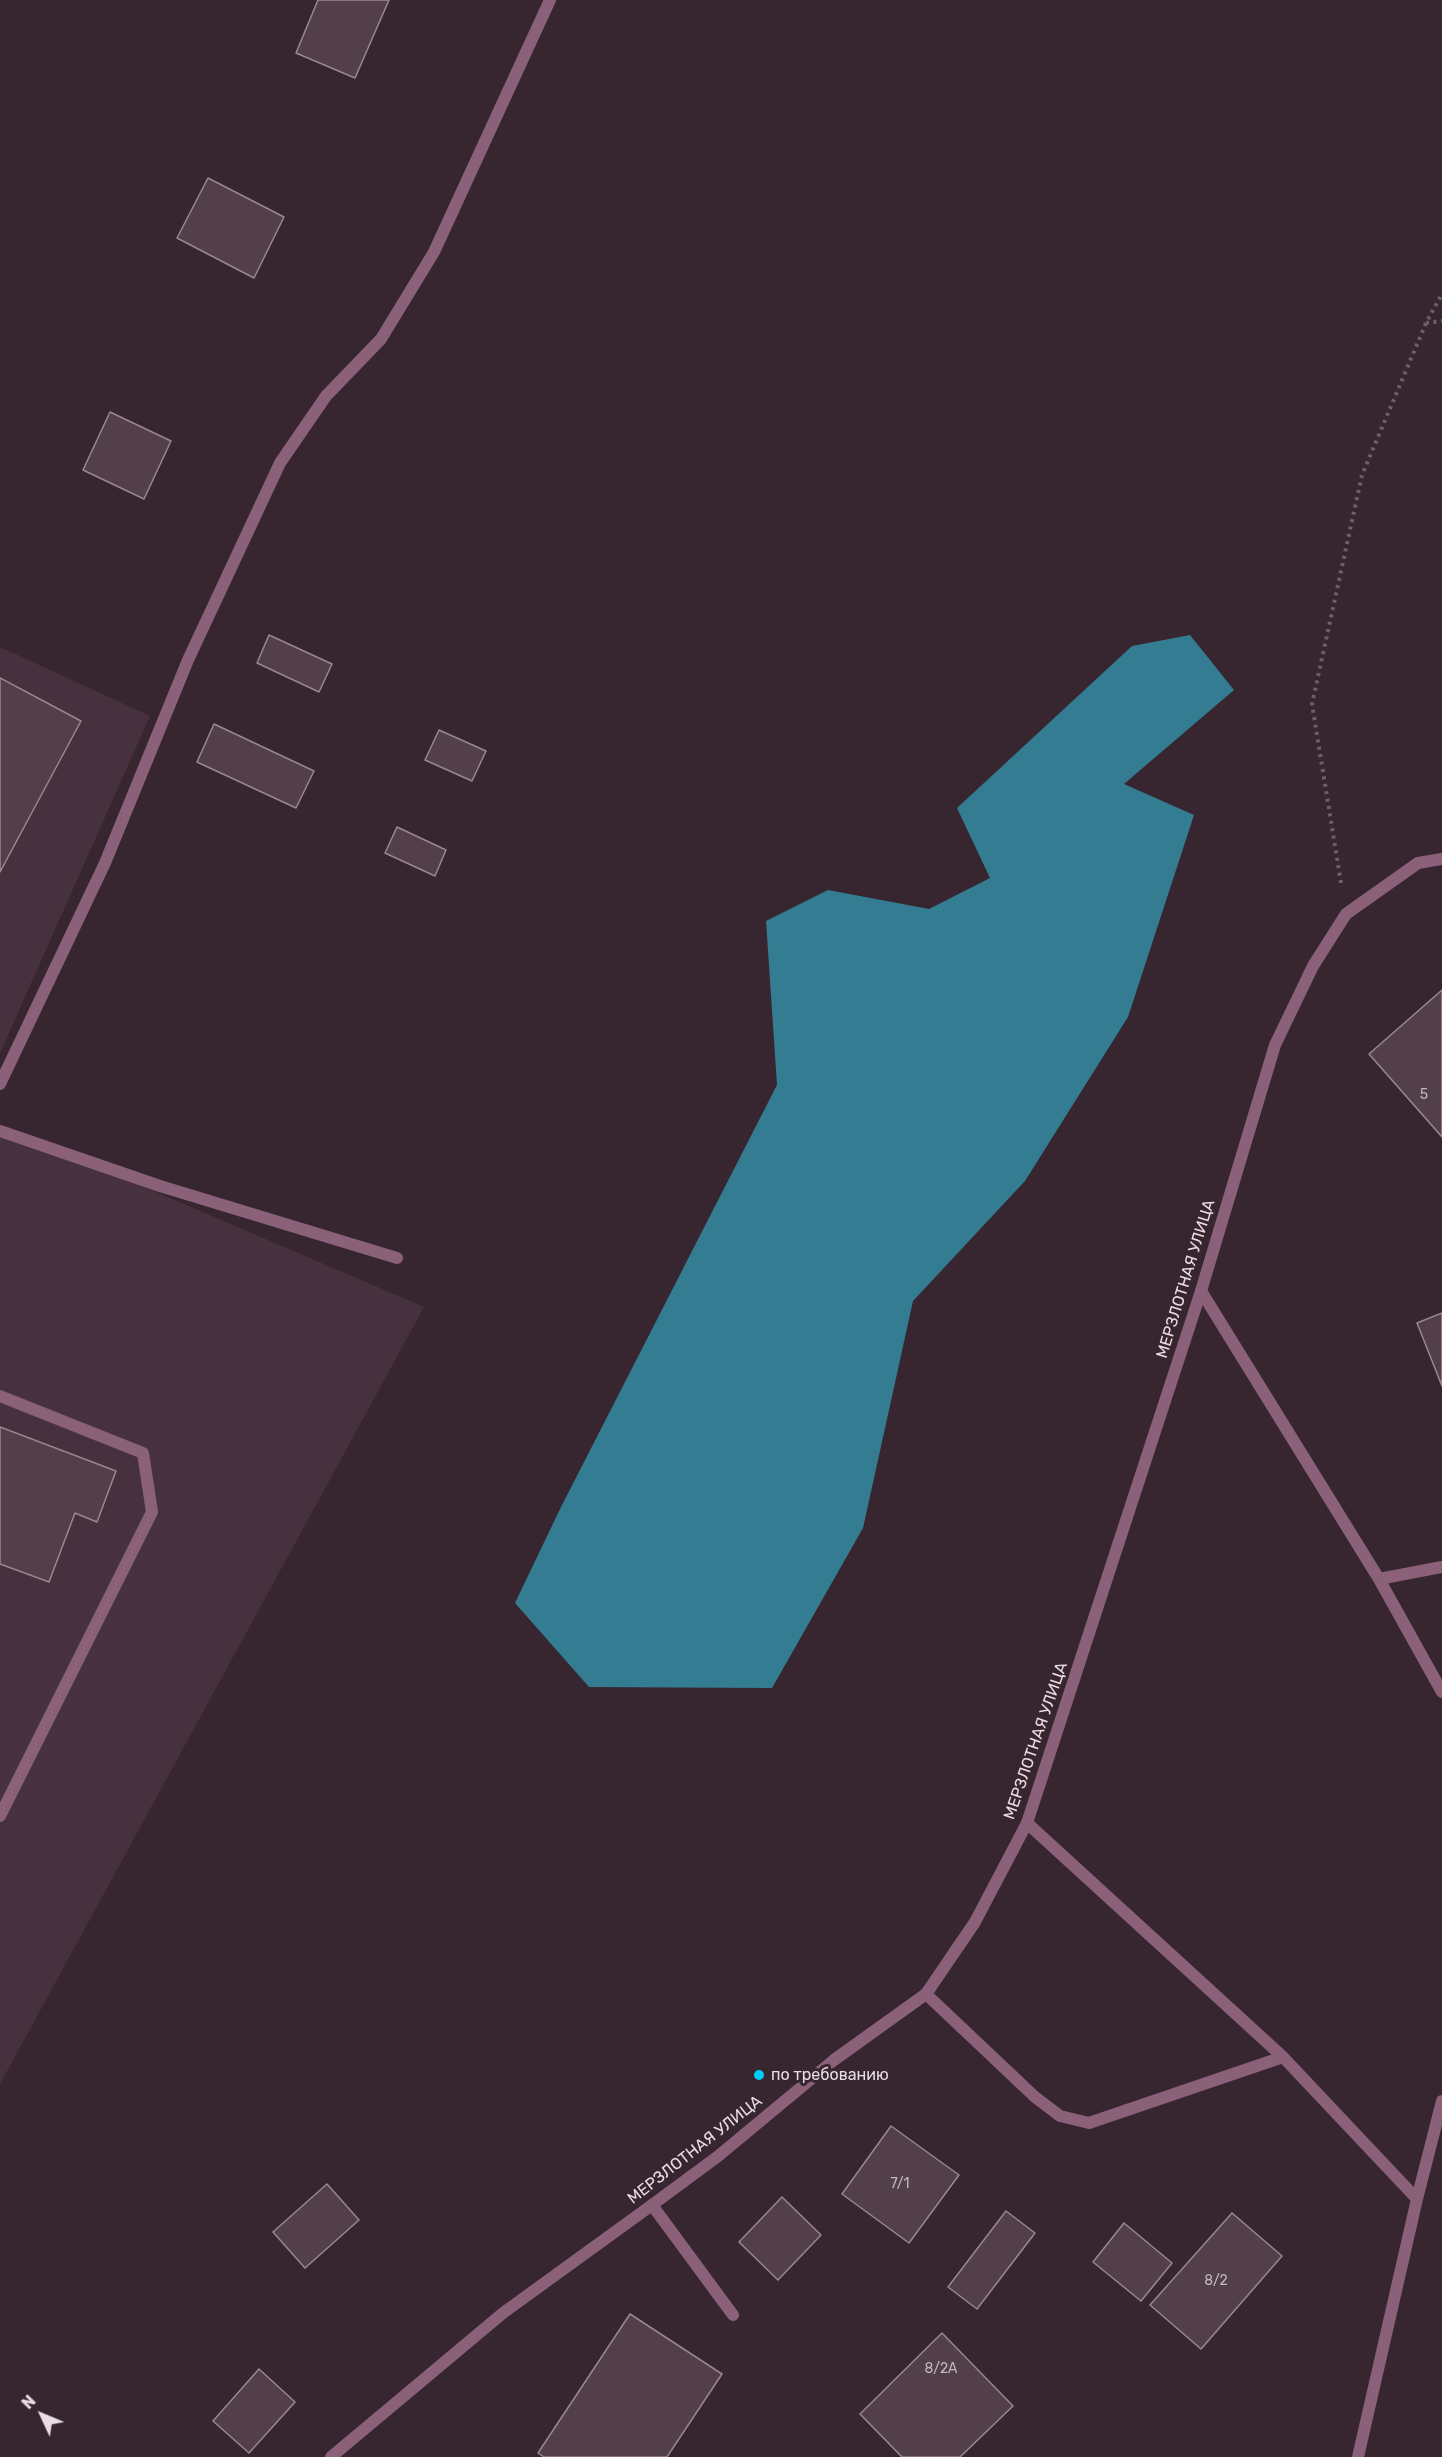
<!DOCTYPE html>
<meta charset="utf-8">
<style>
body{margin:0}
#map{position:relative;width:1442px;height:2457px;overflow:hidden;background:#372630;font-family:Rubik,sans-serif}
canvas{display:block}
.north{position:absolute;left:12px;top:2385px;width:60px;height:60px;-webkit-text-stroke:4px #372630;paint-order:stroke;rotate:314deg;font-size:16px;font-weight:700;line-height:24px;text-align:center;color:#e9dde3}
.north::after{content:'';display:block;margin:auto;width:21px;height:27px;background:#e9dde3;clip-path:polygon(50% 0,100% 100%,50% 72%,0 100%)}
</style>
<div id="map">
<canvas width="1442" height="2457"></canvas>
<div class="north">N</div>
</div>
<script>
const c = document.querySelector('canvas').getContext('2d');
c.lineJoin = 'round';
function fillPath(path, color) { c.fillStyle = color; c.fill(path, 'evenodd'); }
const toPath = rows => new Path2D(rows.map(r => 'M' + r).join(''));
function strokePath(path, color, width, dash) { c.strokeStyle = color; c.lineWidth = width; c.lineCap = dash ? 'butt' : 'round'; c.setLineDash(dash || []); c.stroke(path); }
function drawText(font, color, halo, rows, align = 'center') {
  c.font = font + ' Rubik,sans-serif'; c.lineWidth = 6; c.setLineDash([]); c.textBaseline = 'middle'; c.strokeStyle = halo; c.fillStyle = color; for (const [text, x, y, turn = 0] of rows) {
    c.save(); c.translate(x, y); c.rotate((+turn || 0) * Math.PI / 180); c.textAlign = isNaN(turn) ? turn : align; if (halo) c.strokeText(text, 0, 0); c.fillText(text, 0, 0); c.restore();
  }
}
const built = toPath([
 [0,647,150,716,0,1053],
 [0,1125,424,1307,0,2084]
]);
const water = toPath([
 [1190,635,1234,690,1124,784,1194,815,1128,1017,1025,1181,913,1301,863,1528,772,1688,589,1687,515,1603,561,1507,777,1085,766,921,828,890,929,909,990,878,957,808,1132,646]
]);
const building = toPath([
 [318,0,389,0,355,78,296,53,318,0],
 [208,178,284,217,254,278,177,238,208,178],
 [110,412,171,441,144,499,83,470,110,412],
 [269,635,332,664,319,692,257,663,269,635],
 [0,678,81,721,0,872,0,678],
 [214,724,314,771,296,808,197,762,214,724],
 [439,730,486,751,472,781,425,760,439,730],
 [397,827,446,850,435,876,385,853,397,827],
 [1442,990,1442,1137,1369,1054,1442,990],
 [1442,1313,1442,1386,1417,1323,1442,1313],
 [0,1427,116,1471,97,1522,75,1513,49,1582,0,1564,0,1427],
 [891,2126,959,2175,909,2243,842,2194,891,2126],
 [327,2184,359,2220,305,2268,273,2232,327,2184],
 [782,2197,821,2235,778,2280,739,2242,782,2197],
 [1006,2211,1035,2233,977,2309,948,2287,1006,2211],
 [1232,2213,1282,2256,1201,2349,1150,2305,1232,2213],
 [1124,2223,1172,2263,1141,2301,1093,2262,1124,2223],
 [630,2314,722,2374,667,2457,544,2457,538,2453,630,2314],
 [942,2333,1013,2406,960,2457,902,2457,860,2414,942,2333],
 [259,2369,295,2402,249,2453,213,2421,259,2369]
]);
const path = toPath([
 [1426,323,1442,321],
 [1341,883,1312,704,1362,475,1426,323,1442,294]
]);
const lane = toPath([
 [0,1084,105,863,188,660,280,463,326,396,381,339,434,252,550,0],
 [0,1131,160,1186,397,1258],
 [1201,1291,1379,1579,1442,1692],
 [0,1396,143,1453,152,1512,0,1816],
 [1379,1579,1442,1567],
 [1027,1823,1283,2057],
 [926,1994,1035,2097,1060,2116,1089,2123,1283,2057,1417,2199,1358,2457],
 [1417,2199,1442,2101],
 [652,2205,733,2315]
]);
const street = toPath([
 [331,2457,503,2313,652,2205,717,2157,834,2060,926,1994,975,1922,1027,1823,1201,1291,1275,1045,1313,966,1346,914,1418,863,1442,859]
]);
const markers = [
 [759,2075,6,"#00cbf9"]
];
const numberNames = [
 ["5",1424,1095],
 ["7/1",900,2184],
 ["8/2",1216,2281],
 ["8/2А",941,2369]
];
const streetNames = [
 ["МЕРЗЛОТНАЯ УЛИЦА",1186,1279,-73],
 ["МЕРЗЛОТНАЯ УЛИЦА",1036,1741,-71],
 ["МЕРЗЛОТНАЯ УЛИЦА",695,2150,-38]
];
const poiNames = [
 ["по требованию",771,2075]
];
fillPath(built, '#48313e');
fillPath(water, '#347c92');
fillPath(building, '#523f4a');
strokePath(building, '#9b8691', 1.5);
strokePath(path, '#6e5e67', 4, [3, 4.5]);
strokePath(lane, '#8a6179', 12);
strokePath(street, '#8a6179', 12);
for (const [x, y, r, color] of markers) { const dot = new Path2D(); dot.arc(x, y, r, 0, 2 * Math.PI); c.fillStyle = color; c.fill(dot); strokePath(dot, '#372630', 2); }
drawText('14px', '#c3b6bd', null, numberNames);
drawText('16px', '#e9dde3', '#372630', streetNames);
drawText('16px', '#e9dde3', '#372630', poiNames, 'left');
</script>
